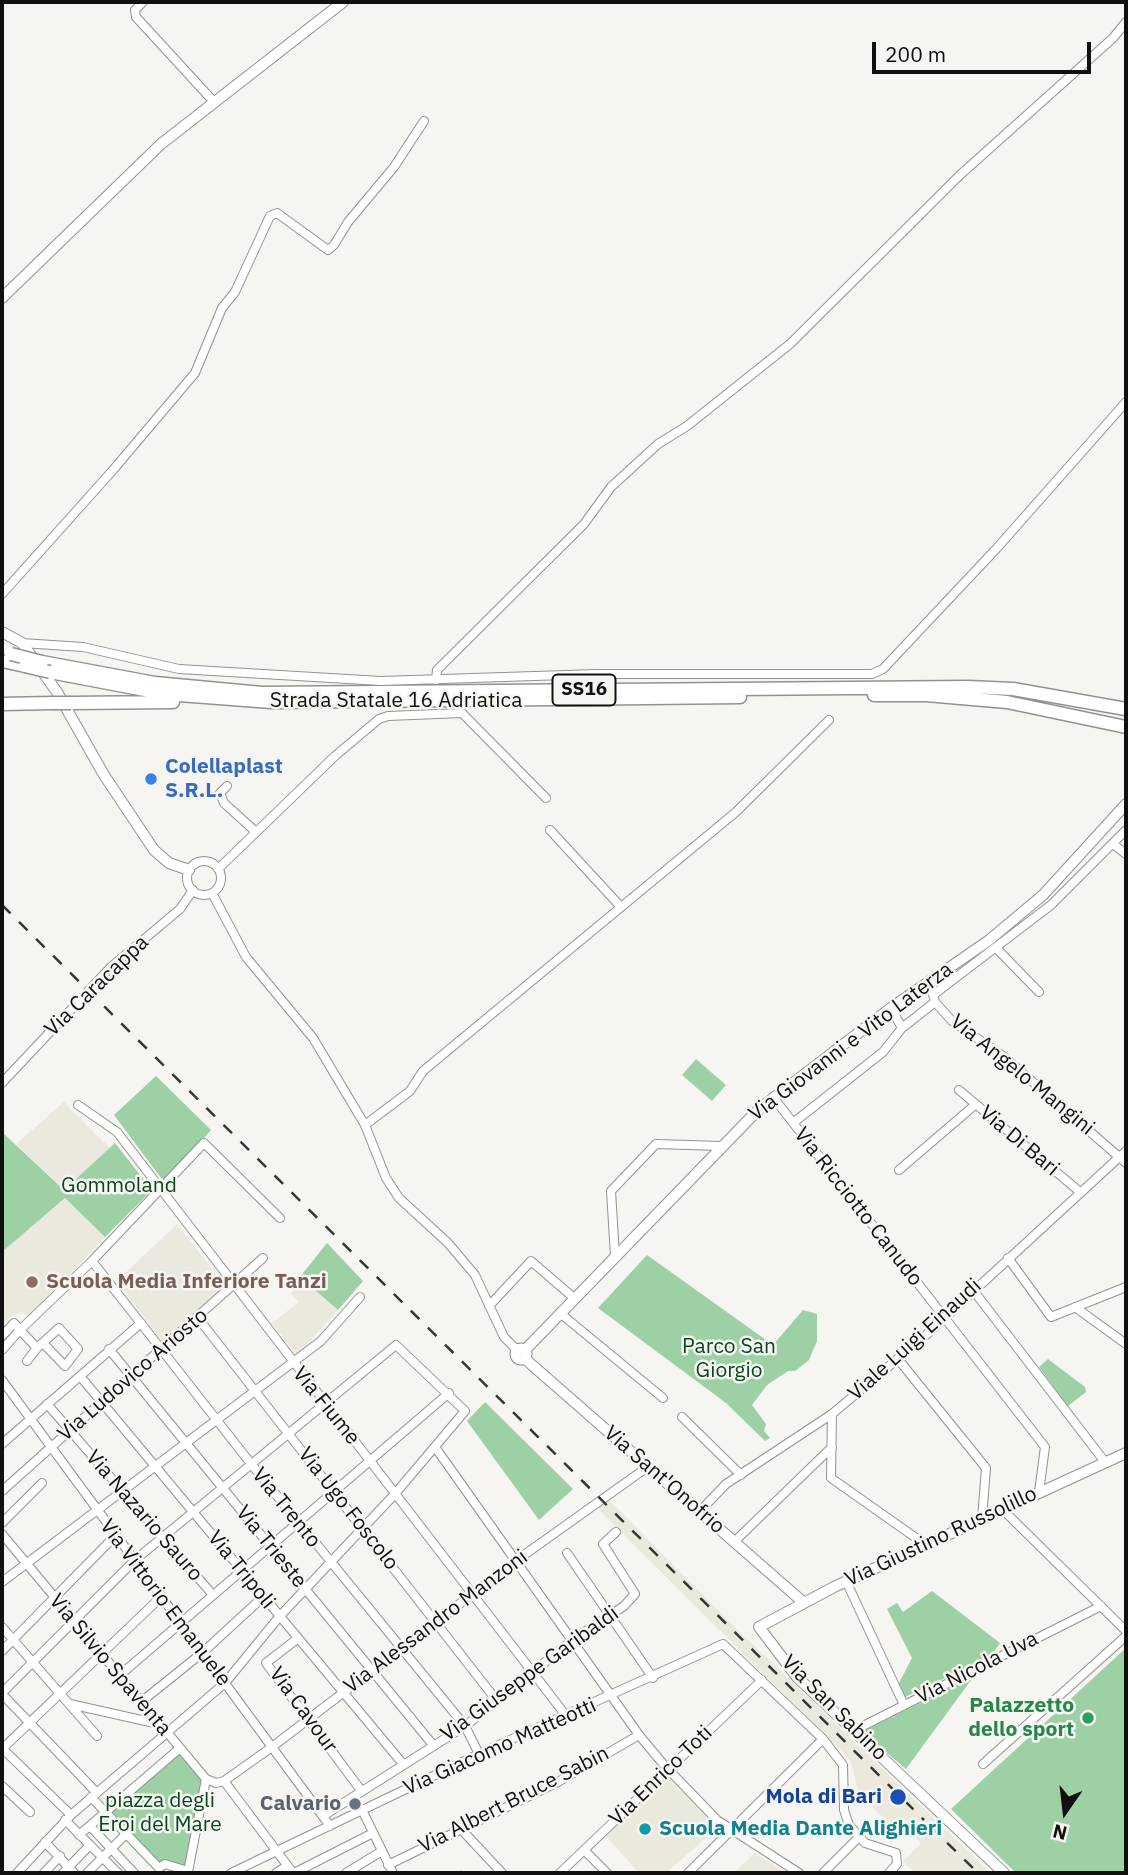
<!DOCTYPE html>
<style>
body{margin:0}
#map{position:relative;width:1128px;height:1875px;overflow:hidden;background:#f6f5f1;font-family:"IBM Plex Sans",sans-serif}
canvas{display:block}
.frame{position:absolute;inset:0;border:4px solid #11100f;pointer-events:none}
.north{position:absolute;left:1030px;top:1777px;width:70px;height:70px;-webkit-text-stroke:5px #f6f5f1;paint-order:stroke;rotate:194deg;font-size:19px;font-weight:700;line-height:28px;text-align:center;color:#11100f}
.north::after{content:'';display:block;margin:auto;width:24px;height:32px;background:#11100f;clip-path:polygon(50% 0,100% 100%,50% 72%,0 100%)}
.scale{position:absolute;left:872px;top:42px;width:219px;height:32px;box-sizing:border-box;border:4px solid #11100f;border-top:0;padding-left:9px;font-size:21px;line-height:24px;white-space:nowrap;color:#11100f;-webkit-text-stroke:5px #f6f5f1;paint-order:stroke}
</style>
<div id="map">
<canvas width="1128" height="1875"></canvas>
<div class="frame"></div>
<div class="north">N</div>
<div class="scale">200 m</div>
</div>
<script>
const c = document.querySelector('canvas').getContext('2d');
c.lineJoin = 'round';
function fillPath(path, color) { c.fillStyle = color; c.fill(path, 'evenodd'); }
const toPath = rows => new Path2D(rows.map(r => 'M' + r).join(''));
function strokePath(path, color, width, dash) { c.strokeStyle = color; c.lineWidth = width; c.lineCap = dash ? 'butt' : 'round'; c.setLineDash(dash || []); c.stroke(path); }
function drawText(font, color, halo, rows, align = 'center') {
  c.font = font + ' "IBM Plex Sans",sans-serif'; c.lineWidth = 5; c.setLineDash([]); c.textBaseline = 'middle'; c.strokeStyle = halo; c.fillStyle = color; for (const [text, x, y, turn = 0] of rows) {
    c.save(); c.translate(x, y); c.rotate((+turn || 0) * Math.PI / 180); c.textAlign = isNaN(turn) ? turn : align; if (halo) c.strokeText(text, 0, 0); c.fillText(text, 0, 0); c.restore();
  }
}
const built = toPath([
 [64,1102,110,1148,65,1190,16,1144],
 [65,1198,105,1237,29,1318,22,1312,11,1316,2,1325,2,1252],
 [177,1224,226,1287,163,1342,117,1281],
 [303,1280,338,1310,297,1355,272,1323,299,1302,291,1293],
 [609,1500,739,1631,991,1873,916,1873,903,1862,921,1843,903,1826,896,1830,859,1794,850,1760,598,1509],
 [668,1778,717,1828,666,1873,639,1873,605,1835],
 [755,1853,781,1870,781,1873,734,1873]
]);
const green = toPath([
 [696,1059,726,1085,712,1101,682,1075],
 [156,1076,211,1130,168,1180,161,1178,114,1115],
 [2,1132,64,1190,115,1143,152,1190,105,1237,65,1198,2,1252],
 [327,1243,363,1281,338,1310,300,1277],
 [647,1255,773,1345,803,1310,817,1314,817,1341,809,1360,795,1371,788,1371,767,1385,752,1405,766,1424,764,1431,770,1438,765,1441,726,1403,598,1308],
 [1048,1359,1085,1387,1086,1392,1068,1406,1039,1367],
 [485,1402,573,1489,539,1520,467,1421],
 [932,1591,1000,1643,991,1656,905,1697,899,1683,912,1658,887,1609,897,1603,903,1612],
 [1126,1648,1126,1873,1016,1873,951,1809],
 [974,1676,906,1769,862,1732],
 [174,1753,182,1753,205,1780,186,1869,159,1866,106,1811]
]);
const stream = toPath([
 [458,1873,461,1872]
]);
const minor = toPath([
 [143,2,135,10,136,17,214,102],
 [2,594,113,470,195,373,222,308,235,292,270,216,277,213,328,250,334,245,348,222,394,167,424,121],
 [22,643,83,647,179,669,381,681,596,674,872,674,883,669,997,548,1126,402],
 [436,680,437,670,584,524,611,487,658,444,687,426,790,344,960,175,1113,38,1126,22],
 [227,786,220,793,224,803,256,832],
 [550,830,621,907],
 [1113,844,1126,854],
 '187 878a17 17 0 1 1 34 0a17 17 0 1 1-34 0Z',
 [218,869,335,756,379,719,388,716,462,713,546,798],
 [212,893,246,957,313,1038,365,1125,386,1178,399,1198,448,1243,475,1275,504,1337,517,1350],
 [997,949,1039,992],
 [930,980,935,1002,952,1021,1003,1056,1126,1163],
 [933,995,1051,905,1126,830],
 [891,1008,902,1028],
 [2,1083,111,967,180,909,193,890],
 [959,1090,1080,1192],
 [773,1097,1045,1447,1039,1492],
 [78,1105,117,1132,567,1717],
 [793,1123,883,1052,902,1028,935,1002],
 [365,1125,410,1091,423,1071,736,812,829,720],
 [899,1170,976,1104],
 [615,1256,611,1191,656,1144,720,1146],
 [1008,1258,1051,1317,1126,1287],
 [92,1261,252,1465,465,1726,479,1754],
 [973,1290,1105,1462],
 [489,1306,531,1261,574,1298],
 [1075,1307,1126,1344],
 [560,1313,663,1398],
 [198,1318,497,1701],
 [2,1336,14,1323,20,1330,2,1350],
 [37,1348,20,1330,92,1261,204,1143,280,1218],
 [109,1349,433,1745],
 [898,1359,986,1468,982,1519],
 [27,1361,37,1348,59,1328,78,1349,65,1366,43,1343],
 [80,1376,403,1764],
 [2,1380,330,1826],
 [47,1404,213,1595],
 [832,1414,831,1478,926,1545],
 [682,1417,741,1475],
 [2,1444,141,1323],
 [435,1447,639,1735,664,1765,717,1820,799,1873],
 [2,1491,263,1258],
 [1002,1509,1126,1631],
 [699,1512,726,1484,832,1414,926,1335,1126,1151],
 [2,1523,42,1483],
 [2,1534,206,1779,216,1783,224,1781,272,1747,517,1560,649,1466],
 [734,1542,832,1447],
 [567,1553,653,1678],
 [846,1581,904,1705],
 [2,1582,321,1341,360,1297],
 [2,1627,97,1736],
 [297,1639,266,1663,360,1789],
 [2,1651,116,1535],
 [120,1675,449,1393],
 [2,1693,135,1560,396,1345,465,1411,394,1495,279,1617,225,1683,71,1815,17,1873],
 [2,1694,97,1793],
 [141,1702,202,1653,263,1597],
 [70,1704,159,1724],
 [853,1731,1101,1606],
 [2,1748,71,1815],
 [2,1749,162,1596],
 [983,1764,1126,1636],
 [224,1781,293,1873],
 [2,1786,30,1812],
 [91,1797,159,1868,165,1864,188,1871],
 [362,1810,393,1873],
 [323,1816,465,1726,574,1639,624,1606,635,1594,603,1544,616,1532],
 [65,1820,118,1873],
 [90,1826,134,1873],
 [460,1828,502,1873],
 [79,1835,180,1748],
 [45,1842,74,1873],
 [584,1850,607,1873],
 [388,1865,558,1782,639,1735],
 [188,1872,206,1779],
 [44,1873,60,1856],
 [63,1873,90,1845],
 [87,1873,126,1834],
 [231,1873,479,1754,723,1644,823,1739,843,1765,844,1810,849,1825,865,1843,896,1853,897,1864,889,1873],
 [276,1873,287,1866],
 [294,1873,373,1833],
 [346,1873,382,1851],
 [560,1873,762,1680],
 [688,1873,823,1739],
 [823,1873,858,1838]
]);
const tertiary = toPath([
 [2,298,161,144,343,2],
 [2,632,22,643,57,692,104,775,154,850,169,863,189,870],
 '515.5 1354a5.5 5.5 0 1 1 11 0a5.5 5.5 0 1 1-11 0Z',
 [525,1350,758,1110,891,1008,988,941,1043,895,1126,804],
 [524,1358,803,1602],
 [1004,1873,797,1677,759,1627,834,1587,1126,1453]
]);
const trunk = toPath([
 [2,661,25,666],
 [42,662,155,683,262,693,968,687,1013,689,1126,709],
 [50,672,166,694,271,702,740,697],
 [874,695,926,695,1007,702,1126,727],
 [71,703,173,702],
 [2,704,53,703]
]);
const rail = toPath([
 [2,905,924,1820],
 [930,1826,978,1873]
]);
const trunkBridge = toPath([
 [11,654,42,662],
 [25,666,50,672],
 [53,703,71,703]
]);
const markers = [
 [151,779,7,"#3f7fe0"],
 [32,1282,7,"#8d6e63"],
 [1088,1718,7,"#2e9e5b"],
 [898,1797,9,"#1a4fb4"],
 [355,1804,7,"#6b7280"],
 [645,1829,7,"#0f9aa8"]
];
const shields = [
 [584,690,63]
];
const shieldNames = [
 ["SS16",584,690]
];
const streetNames = [
 ["Strada Statale 16 Adriatica",396,701],
 ["Via Caracappa",97,986,-44],
 ["Via Giovanni e Vito Laterza",851,1042,-37],
 ["Via Angelo Mangini",1022,1075,39],
 ["Via Di Bari",1019,1141,40],
 ["Via Ricciotto Canudo",858,1207,52],
 ["Viale Luigi Einaudi",915,1340,-42],
 ["Via Ludovico Ariosto",133,1375,-41],
 ["Via Fiume",326,1406,51],
 ["Via Sant'Onofrio",664,1480,41],
 ["Via Trento",286,1508,51],
 ["Via Ugo Foscolo",348,1509,52],
 ["Via Nazario Sauro",144,1516,49],
 ["Via Giustino Russolillo",941,1537,-25],
 ["Via Trieste",271,1547,51],
 ["Via Tripoli",241,1570,51],
 ["Via Vittorio Emanuele",165,1603,53],
 ["Via Alessandro Manzoni",436,1622,-37],
 ["Via Silvio Spaventa",110,1665,50],
 ["Via Nicola Uva",977,1668,-27],
 ["Via Giuseppe Garibaldi",530,1674,-36],
 ["Via San Sabino",834,1708,45],
 ["Via Cavour",303,1710,54],
 ["Via Giacomo Matteotti",500,1747,-24],
 ["Via Enrico Toti",661,1776,-44],
 ["Via Albert Bruce Sabin",514,1800,-27]
];
const shopNames = [
 ["Colellaplast",165,767],
 ["S.R.L.",165,791]
];
const parkNames = [
 ["Gommoland",119,1186],
 ["Parco San",729,1347],
 ["Giorgio",729,1371],
 ["piazza degli",160,1801],
 ["Eroi del Mare",160,1825]
];
const educationNames = [
 ["Scuola Media Inferiore Tanzi",46,1282]
];
const leisureNames = [
 ["Palazzetto",1074,1706],
 ["dello sport",1074,1730]
];
const transitNames = [
 ["Mola di Bari",882,1797]
];
const worshipNames = [
 ["Calvario",341,1804]
];
const cultureNames = [
 ["Scuola Media Dante Alighieri",659,1829]
];
fillPath(built, '#ebe9de');
fillPath(green, '#9dd0a5');
strokePath(stream, '#367f90', 2.5);
strokePath(minor, '#92928e', 10);
strokePath(tertiary, '#92928e', 12);
strokePath(trunk, '#92928e', 15);
strokePath(minor, '#fff', 8);
strokePath(tertiary, '#fff', 10);
strokePath(trunk, '#fff', 12);
strokePath(rail, '#363533', 2.5, [12, 12]);
strokePath(trunkBridge, '#92928e', 15, []);
strokePath(trunkBridge, '#fff', 12);
for (const [x, y, r, color] of markers) { const dot = new Path2D(); dot.arc(x, y, r, 0, 2 * Math.PI); c.fillStyle = color; c.fill(dot); strokePath(dot, '#f6f5f1', 2.5); }
for (const [x, y, w] of shields) { const box = new Path2D(); box.roundRect(x - w / 2, y - 15.5, w, 31, 5); c.fillStyle = '#f6f5f1'; c.fill(box); strokePath(box, '#11100f', 2); }
drawText('bold 19px', '#11100f', null, shieldNames);
drawText('21px', '#11100f', '#f6f5f1', streetNames);
drawText('bold 21px', '#366cbe', '#f6f5f1', shopNames, 'left');
drawText('21px', '#07481e', '#f6f5f1', parkNames);
drawText('bold 21px', '#785e54', '#f6f5f1', educationNames, 'left');
drawText('bold 21px', '#27864d', '#f6f5f1', leisureNames, 'right');
drawText('bold 21px', '#164399', '#f6f5f1', transitNames, 'right');
drawText('bold 21px', '#5b616d', '#f6f5f1', worshipNames, 'right');
drawText('bold 21px', '#0d838f', '#f6f5f1', cultureNames, 'left');
</script>
